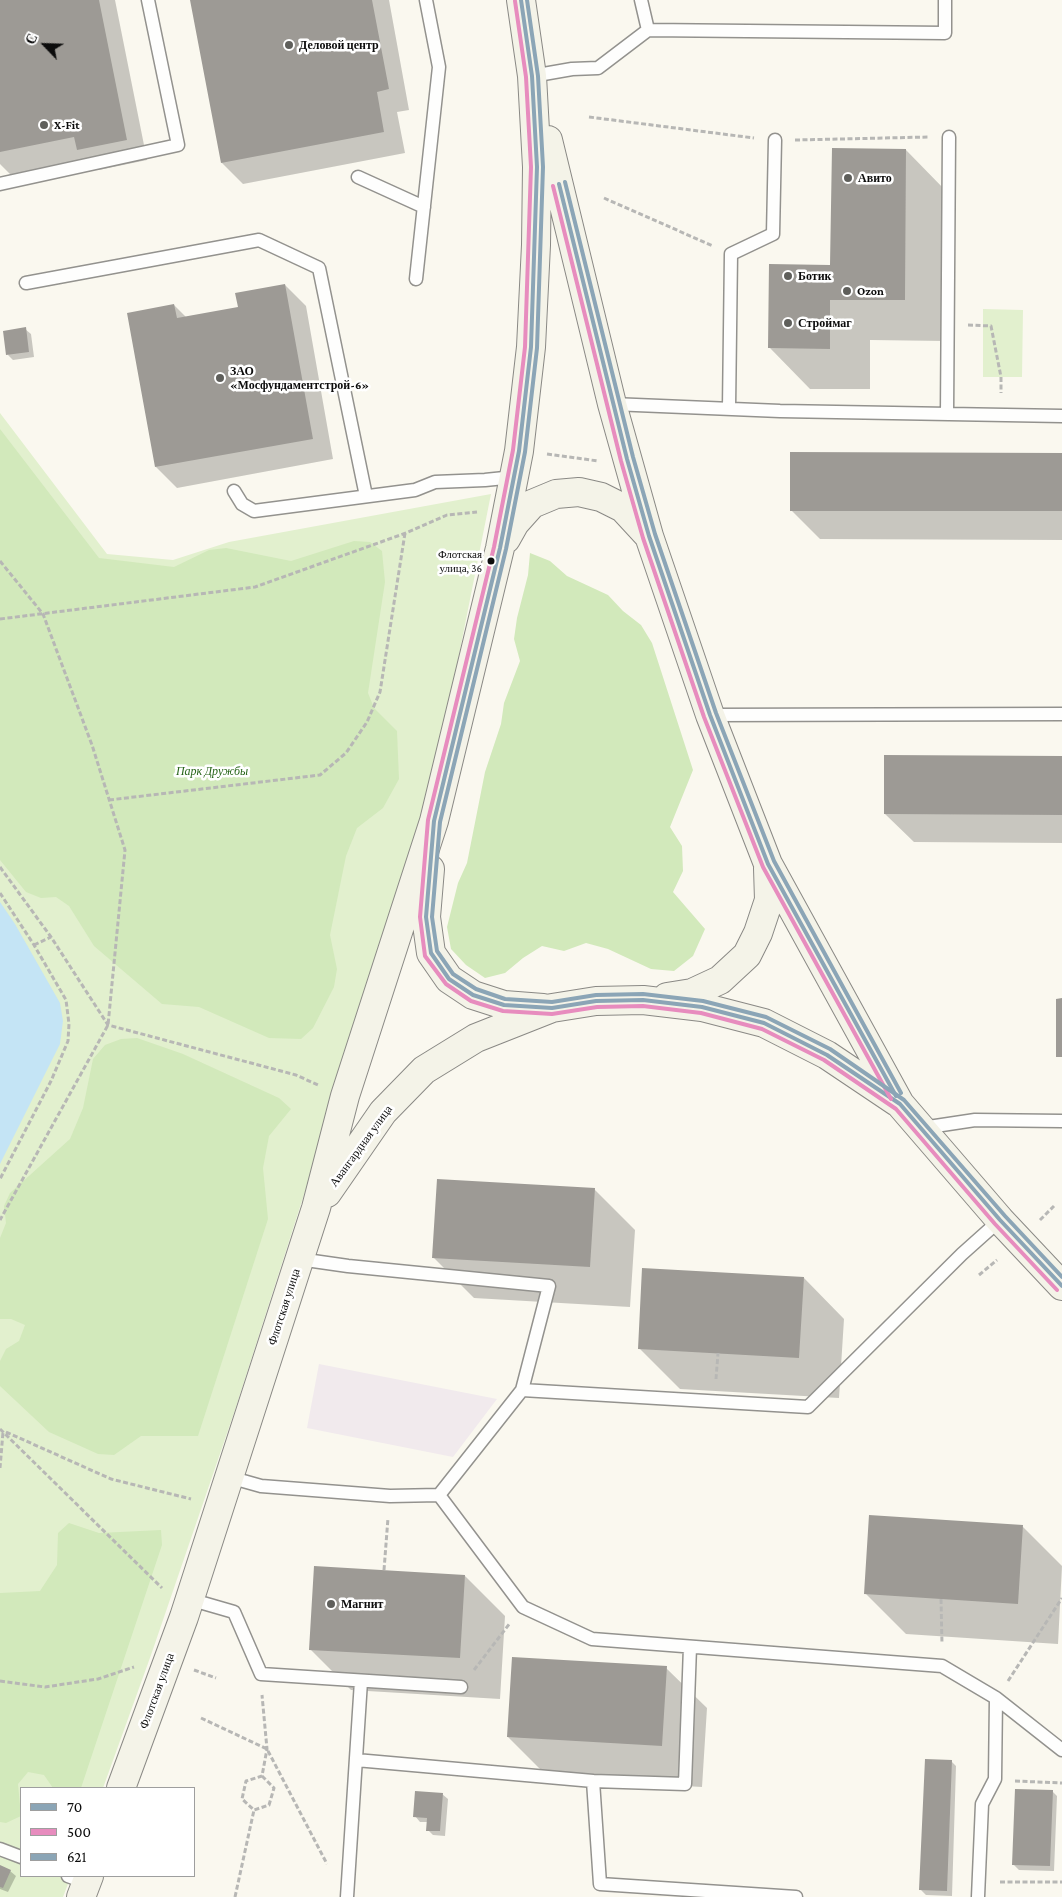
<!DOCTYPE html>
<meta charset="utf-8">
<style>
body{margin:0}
#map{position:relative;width:1062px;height:1897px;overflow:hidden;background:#faf8ef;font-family:"Crimson Pro",serif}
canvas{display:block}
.legend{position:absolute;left:20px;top:1787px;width:175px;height:90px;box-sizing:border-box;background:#fff;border:1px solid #9e9e9e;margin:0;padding:6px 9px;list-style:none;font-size:15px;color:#0c0c0c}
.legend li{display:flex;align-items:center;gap:10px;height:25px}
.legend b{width:25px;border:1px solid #9e9e9e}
.north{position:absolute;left:20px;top:20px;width:50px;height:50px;-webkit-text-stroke:4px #fff;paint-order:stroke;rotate:294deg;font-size:14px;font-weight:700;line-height:20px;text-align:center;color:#0c0c0c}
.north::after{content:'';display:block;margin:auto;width:18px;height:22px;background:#0c0c0c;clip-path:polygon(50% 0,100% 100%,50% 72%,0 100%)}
</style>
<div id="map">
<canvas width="1062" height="1897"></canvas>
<ul class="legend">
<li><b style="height:6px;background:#8ba5b6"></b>70</li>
<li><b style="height:6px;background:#e78cbe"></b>500</li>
<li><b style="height:6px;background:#8ba5b6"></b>621</li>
</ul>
<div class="north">С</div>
</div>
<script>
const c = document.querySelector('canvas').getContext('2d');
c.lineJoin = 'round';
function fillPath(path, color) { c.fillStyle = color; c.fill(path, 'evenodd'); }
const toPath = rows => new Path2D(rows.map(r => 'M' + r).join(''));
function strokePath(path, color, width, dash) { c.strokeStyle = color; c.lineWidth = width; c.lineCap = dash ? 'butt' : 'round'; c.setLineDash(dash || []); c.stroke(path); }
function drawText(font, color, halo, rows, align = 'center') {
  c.font = font + ' "Crimson Pro",serif'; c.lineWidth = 5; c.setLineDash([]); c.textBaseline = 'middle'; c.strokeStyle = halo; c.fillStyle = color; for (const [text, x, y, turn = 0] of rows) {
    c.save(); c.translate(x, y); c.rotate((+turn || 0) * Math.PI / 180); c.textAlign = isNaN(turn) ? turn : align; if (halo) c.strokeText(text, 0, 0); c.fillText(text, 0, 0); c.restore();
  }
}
const industrial = toPath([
 [319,1364,497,1399,453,1457,307,1428]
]);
const green = toPath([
 [983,309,1023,310,1022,377,983,377],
 [0,413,107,554,173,560,229,542,491,494,441,745,382,951,235,1410,151,1655,103,1788,21,1788,21,1876,71,1876,63,1897,0,1897]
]);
const forest = toPath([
 [0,429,99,558,174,567,209,550,226,548,291,561,354,541,370,542,382,551,385,582,368,693,374,708,397,731,399,779,383,808,357,828,346,856,330,935,337,969,334,987,313,1028,301,1039,269,1038,199,1007,162,1004,94,946,69,906,56,897,41,898,26,892,0,860],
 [530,553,550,561,567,576,608,595,623,611,641,625,652,643,693,770,670,827,682,846,683,871,673,892,705,929,693,956,674,971,651,969,608,949,586,943,564,951,542,946,523,958,505,973,485,978,466,965,451,949,447,927,458,883,467,863,485,772,501,724,504,703,520,661,514,639,517,618,528,575],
 [137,1038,183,1054,279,1098,291,1109,269,1136,263,1168,268,1219,198,1436,141,1436,114,1455,98,1454,49,1432,0,1386,0,1361,6,1349,19,1341,25,1325,11,1319,0,1319,0,1238,6,1223,4,1206,10,1193,70,1139,83,1108,93,1059,105,1045,121,1039],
 [69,1523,99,1533,161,1530,162,1545,81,1788,53,1788,44,1775,28,1772,18,1784,21,1816,6,1823,0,1822,0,1593,40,1591,57,1565,58,1533]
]);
const water = toPath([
 [0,902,15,924,60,1003,63,1021,60,1044,0,1164]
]);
const shadow = toPath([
 [0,0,115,0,147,160,99,170,88,159,11,175,0,164],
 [191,0,389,0,409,110,397,112,405,153,243,184,222,163],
 [906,150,946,191,945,341,870,340,870,389,810,389,770,348,832,266],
 [285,285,306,306,333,459,177,488,156,467,174,305,186,317,239,308],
 [25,329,31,334,34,357,13,360,8,355],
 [1062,454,1062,540,820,539,791,510],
 [1062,757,1062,843,914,842,885,814],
 [594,1189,635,1230,630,1307,474,1298,433,1257],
 [804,1278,844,1319,839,1398,680,1389,639,1348],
 [870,1516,1023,1527,1062,1566,1058,1644,906,1634,865,1593],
 [465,1576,505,1616,500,1699,351,1690,310,1649],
 [666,1668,707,1708,702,1787,549,1778,508,1737],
 [951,1761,956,1766,952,1896,926,1895,921,1890],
 [1052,1791,1057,1796,1054,1871,1019,1870,1013,1864],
 [442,1794,448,1799,445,1836,433,1835,428,1830,428,1822,420,1822,415,1816],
 [0,1866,10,1871,16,1876,8,1892,0,1889]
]);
const building = toPath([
 [0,0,99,0,127,140,77,150,74,137,0,152],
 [190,0,372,0,389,89,377,92,384,132,221,163],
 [832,148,906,149,905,300,830,300,830,349,768,348,769,264,830,265],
 [285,284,313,439,155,467,127,313,174,304,177,318,238,307,235,293],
 [26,327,29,352,6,355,3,331],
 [790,452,1062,453,1062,511,790,511],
 [884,755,1062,756,1062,815,884,814],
 [1062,998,1062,1057,1056,1057,1056,999],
 [437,1179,595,1188,590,1267,432,1258],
 [642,1268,804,1277,799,1358,638,1349],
 [869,1515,1023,1525,1018,1604,864,1594],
 [314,1566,465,1575,460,1658,309,1650],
 [512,1657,667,1666,662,1746,507,1737],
 [925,1759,952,1760,947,1891,919,1890],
 [1015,1789,1053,1790,1050,1866,1012,1865],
 [415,1791,443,1793,440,1831,426,1831,427,1818,413,1817],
 [0,1865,11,1870,3,1888,0,1887]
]);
const path = toPath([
 [589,117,754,138],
 [795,140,929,137],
 [604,198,713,246],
 [968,325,991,326,1001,377,1001,393],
 [547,454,598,461],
 [0,561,43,614,92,745,125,850,108,1025,0,1220],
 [0,619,255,587,406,533,447,515,477,512],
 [109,800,320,775,346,753,367,722,380,692,405,533],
 [0,867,51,937,108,1025,296,1075,318,1085],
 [0,893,34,945,66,1000,69,1024,68,1041,51,1081,0,1179],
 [34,945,51,937],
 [1040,1220,1054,1206],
 [979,1275,997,1260],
 [716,1379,718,1353],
 [0,1429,162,1588],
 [6,1432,111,1479,191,1499],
 [0,1468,3,1432],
 [384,1570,388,1518],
 [941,1599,942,1644],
 [194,1670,216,1678],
 [474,1670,510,1623],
 [0,1681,45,1687,98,1679,134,1667],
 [1008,1681,1062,1598],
 [201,1718,267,1749,327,1864],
 [262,1776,274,1788,269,1805,254,1810,242,1799,246,1781,262,1776,267,1749,262,1695],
 [1015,1781,1062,1783],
 [1000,1882,1062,1882],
 [235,1897,254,1810]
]);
const lane = toPath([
 [641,0,648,30],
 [532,76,572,69,598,68,648,30,945,33,945,0],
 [358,177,424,207],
 [0,184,178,145,148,0],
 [416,279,439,67,426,0],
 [26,283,259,240,319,268,366,496],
 [612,404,780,411,1062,416],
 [729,408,731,254,773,234,775,140],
 [947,414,949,137],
 [234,491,242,504,254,511,415,490,435,482,485,480,514,477],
 [710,715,1062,714],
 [922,1128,975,1120,1062,1121],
 [299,1259,348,1266,549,1286,522,1390],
 [229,1477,261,1486,390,1496,439,1495,523,1607,592,1639,942,1666,996,1698,1062,1750],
 [439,1495,522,1390,808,1407,962,1254,1000,1220],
 [189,1599,234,1612,261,1674,461,1687],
 [356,1760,593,1781,600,1884,796,1897],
 [593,1781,685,1784,690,1647],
 [0,1849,21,1857],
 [68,1876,87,1883],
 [347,1897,361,1681],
 [978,1897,982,1804,995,1779,996,1698]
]);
const secondary = toPath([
 [548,140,612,404,649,536,710,715,768,864,900,1104,1000,1220,1062,1286],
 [506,539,515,523,532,504,556,494,579,492,601,497,623,508,647,534],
 [430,869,426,917,431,953,449,979,473,995,504,1005,543,1008],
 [667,997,692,993,720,980,747,955,758,933,769,900,768,868],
 [327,1193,383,1112,424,1070,476,1038,552,1008,596,1001,643,1000,702,1007,764,1023,827,1055,897,1102],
 [121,1788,184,1617,316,1208,345,1096,434,821,500,548,519,451,531,347,536,245,537,167,532,76,521,0],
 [81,1897,89,1876]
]);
const bus1 = toPath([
 [521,0,532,76,537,167,531,347,519,451,500,548,434,821,426,917,431,953,449,979,473,995,504,1005,552,1008,596,1001,643,1000,702,1007,764,1023,827,1055,900,1104,1000,1220,1062,1286],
 [559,184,627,459,649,536,710,715,768,864,896,1096]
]);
const bus2 = toPath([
 [515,1,526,77,531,167,525,347,513,450,494,547,428,820,420,917,425,956,446,984,471,1001,503,1011,552,1014,597,1007,643,1006,701,1013,762,1029,824,1060,896,1109,995,1224,1057,1290],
 [553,186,621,461,643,538,704,717,763,867,891,1099]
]);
const bus3 = toPath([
 [527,0,538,76,543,167,537,348,525,452,506,549,440,822,432,917,437,951,453,974,476,989,505,999,552,1002,596,995,643,994,703,1001,766,1017,830,1049,904,1100,1005,1216,1062,1277],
 [565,182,633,457,655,534,716,713,774,861,901,1093]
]);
const markers = [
 [289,45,5,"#5f5f5b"],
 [44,125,5,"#5f5f5b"],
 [848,178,5,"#5f5f5b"],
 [788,276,5,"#5f5f5b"],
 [847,291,5,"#5f5f5b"],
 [788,323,5,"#5f5f5b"],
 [220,378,5,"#5f5f5b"],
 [491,561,4.5,"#0c0c0c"],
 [331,1604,5,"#5f5f5b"]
];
const busNames = [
 ["Флотская",482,555],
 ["улица, 36",482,569]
];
const poiNames = [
 ["Деловой центр",299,45],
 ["X-Fit",54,125],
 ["Авито",858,178],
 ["Ботик",798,276],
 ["Ozon",857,291],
 ["Строймаг",798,323],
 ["ЗАО",230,371],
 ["«Мосфундаментстрой-6»",230,385],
 ["Магнит",341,1604]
];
const parkNames = [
 ["Парк Дружбы",212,771]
];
const streetNames = [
 ["Авангардная улица",361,1146,-54],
 ["Флотская улица",284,1307,-72],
 ["Флотская улица",157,1691,-70]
];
fillPath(industrial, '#f1eaed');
fillPath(green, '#e2f0ce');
fillPath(forest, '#d2e9bb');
fillPath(water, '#c4e4f5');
fillPath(shadow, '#0003');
fillPath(building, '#9d9a95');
strokePath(lane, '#93928e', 15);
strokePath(secondary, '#8a8985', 30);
strokePath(path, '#b7b7b5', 3, [5, 2.5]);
strokePath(lane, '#fefefd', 12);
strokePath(secondary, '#f4f3e8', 28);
strokePath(bus1, '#8ba5b6', 4);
strokePath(bus2, '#e78cbe', 4);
strokePath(bus3, '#8ba5b6', 4);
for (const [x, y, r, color] of markers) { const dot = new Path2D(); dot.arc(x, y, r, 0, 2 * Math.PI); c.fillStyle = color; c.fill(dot); strokePath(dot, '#fff', 2); }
drawText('11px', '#0c0c0c', '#fff', busNames, 'right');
drawText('bold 12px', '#0c0c0c', '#fff', poiNames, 'left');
drawText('italic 12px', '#28651a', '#fff', parkNames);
drawText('12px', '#0c0c0c', '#fff', streetNames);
</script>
